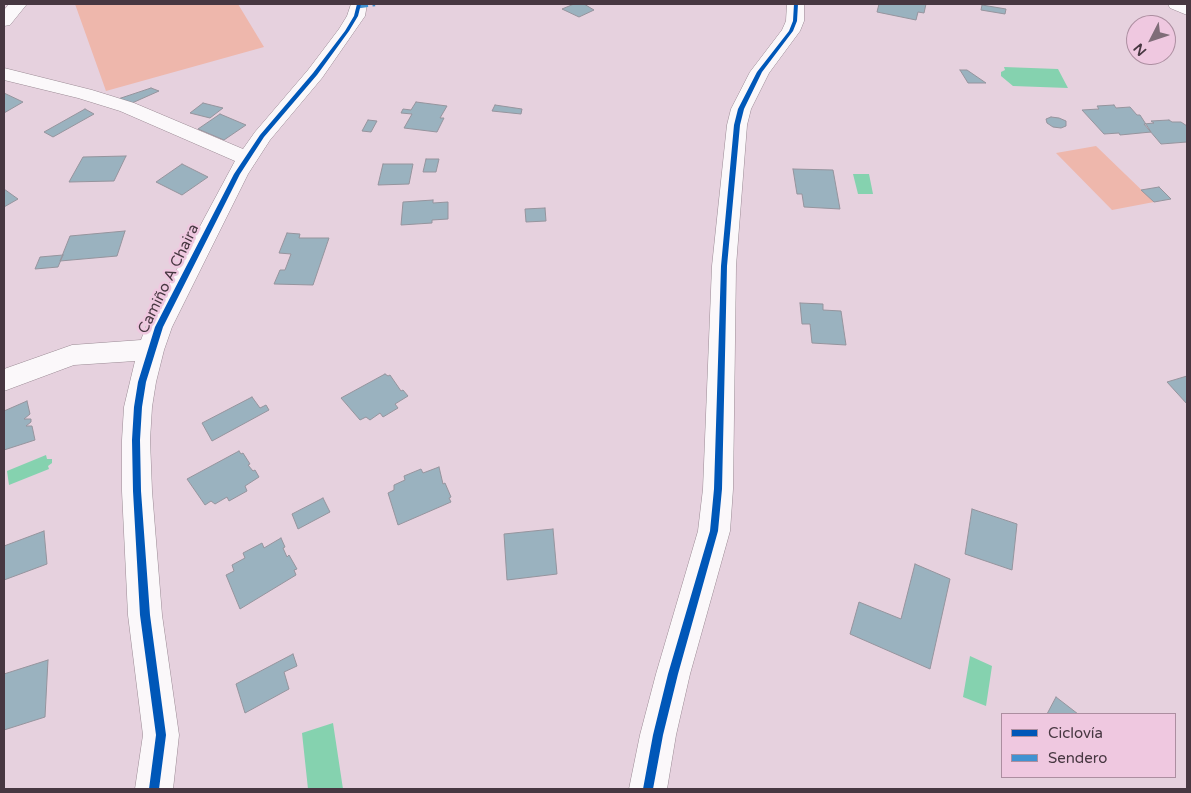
<!DOCTYPE html>
<meta charset="utf-8">
<style>
body{margin:0}
#map{position:relative;width:1191px;height:793px;overflow:hidden;background:#e6d1de;font-family:"Varela Round",sans-serif}
canvas{display:block}
.frame{position:absolute;inset:0;border:5px solid #473741;pointer-events:none}
.legend{position:absolute;left:1001px;top:713px;width:175px;height:65px;box-sizing:border-box;background:#efc8e0;border:1px solid #ac8ea0;margin:0;padding:6px 9px;list-style:none;font-size:15px;color:#473741}
.legend li{display:flex;align-items:center;gap:10px;height:25px}
.legend b{width:25px;border:1px solid #ac8ea0}
.north{position:absolute;left:1126px;top:15px;width:50px;height:50px;box-sizing:border-box;background:#efc8e0;border:1px solid #ac8ea0;border-radius:50%;rotate:229deg;font-size:14px;font-weight:700;line-height:20px;text-align:center;color:#473741}
.north::after{content:'';display:block;margin:auto;width:18px;height:22px;background:#7f6d78;clip-path:polygon(50% 0,100% 100%,50% 72%,0 100%)}
</style>
<div id="map">
<canvas width="1191" height="793"></canvas>
<div class="frame"></div>
<ul class="legend">
<li><b style="height:6px;background:#0057b8"></b>Ciclovía</li>
<li><b style="height:6px;background:#4192d1"></b>Sendero</li>
</ul>
<div class="north">N</div>
</div>
<script>
const c = document.querySelector('canvas').getContext('2d');
c.lineJoin = 'round';
function fillPath(path, color) { c.fillStyle = color; c.fill(path, 'evenodd'); }
const toPath = rows => new Path2D(rows.map(r => 'M' + r).join(''));
function strokePath(path, color, width, dash) { c.strokeStyle = color; c.lineWidth = width; c.lineCap = dash ? 'butt' : 'round'; c.setLineDash(dash || []); c.stroke(path); }
function drawText(font, color, halo, rows, align = 'center') {
  c.font = font + ' "Varela Round",sans-serif'; c.lineWidth = 5; c.setLineDash([]); c.textBaseline = 'middle'; c.strokeStyle = halo; c.fillStyle = color; for (const [text, x, y, turn = 0] of rows) {
    c.save(); c.translate(x, y); c.rotate((+turn || 0) * Math.PI / 180); c.textAlign = isNaN(turn) ? turn : align; if (halo) c.strokeText(text, 0, 0); c.fillText(text, 0, 0); c.restore();
  }
}
const green = toPath([
 [75,4,238,4,264,47,106,91],
 [1096,146,1154,202,1112,210,1056,153]
]);
const water = toPath([
 [1004,67,1058,69,1068,88,1013,86,1001,76,1001,72,1005,70],
 [853,174,869,174,873,194,858,194],
 [46,455,47,459,52,459,52,463,48,466,49,469,9,485,7,471],
 [970,656,992,666,986,706,963,697],
 [333,723,343,789,308,789,302,733]
]);
const building = toPath([
 [574,4,584,4,594,10,579,17,562,9,574,4],
 [879,4,926,4,924,13,918,12,916,20,877,12,879,4],
 [982,5,1006,9,1005,14,981,10,982,5],
 [960,70,967,70,986,83,968,83,960,70],
 [151,88,159,91,132,103,118,99,151,88],
 [4,93,23,102,4,113,4,93],
 [416,102,447,106,440,118,444,118,437,132,404,128,412,114,401,113,403,109,411,110,416,102],
 [203,103,223,108,210,118,190,113,203,103],
 [495,105,522,109,521,114,492,111,495,105],
 [1114,105,1116,108,1130,107,1137,115,1140,115,1151,132,1120,135,1119,133,1104,134,1082,110,1099,109,1097,106,1114,105],
 [85,109,94,114,53,137,44,132,85,109],
 [220,114,246,125,224,140,198,129,220,114],
 [1051,117,1059,118,1066,121,1066,126,1061,128,1053,127,1047,123,1046,119,1051,117],
 [368,120,377,121,371,132,362,131,368,120],
 [1169,120,1172,122,1181,122,1187,126,1187,142,1161,144,1144,124,1154,123,1151,121,1169,120],
 [126,156,114,181,69,182,83,157,126,156],
 [426,159,439,159,436,172,423,172,426,159],
 [182,164,208,177,182,195,156,182,182,164],
 [383,164,413,164,409,184,378,185,383,164],
 [793,169,833,170,840,209,804,207,802,194,797,194,793,169],
 [1159,187,1171,199,1154,202,1141,190,1159,187],
 [4,189,18,199,4,207,4,189],
 [433,200,433,203,448,202,448,219,432,220,432,223,401,225,403,202,433,200],
 [545,208,546,221,526,222,525,209,545,208],
 [125,231,117,256,60,261,70,236,125,231],
 [287,233,300,234,299,238,329,238,313,285,274,284,280,270,285,270,291,254,279,253,287,233],
 [63,255,58,267,35,269,40,257,63,255],
 [800,303,823,304,823,310,841,311,846,345,812,343,810,324,802,324,800,303],
 [385,374,388,376,390,375,401,391,403,390,408,396,395,404,398,408,383,417,380,413,370,420,366,417,360,420,341,398,385,374],
 [1187,376,1187,404,1167,382,1187,376],
 [252,397,260,408,266,405,269,410,212,441,202,423,252,397],
 [27,401,30,414,24,419,31,419,31,422,26,426,32,426,35,440,4,450,4,411,27,401],
 [239,451,241,454,243,453,250,464,248,465,253,471,255,470,259,477,245,486,247,491,229,501,227,497,215,504,211,501,205,505,187,479,239,451],
 [439,467,443,484,445,483,451,497,449,498,451,502,398,525,388,493,394,490,394,485,405,480,404,476,421,469,423,473,439,467],
 [323,498,330,512,298,529,292,514,323,498],
 [972,509,1017,524,1012,570,965,554,972,509],
 [553,529,557,574,507,580,504,534,553,529],
 [44,531,47,564,4,580,4,546,44,531],
 [281,538,285,547,283,548,287,557,289,555,297,569,294,570,296,575,240,609,226,575,234,571,232,565,245,558,243,553,262,543,264,548,281,538],
 [915,564,950,579,930,669,850,634,859,602,901,619,915,564],
 [293,654,297,666,284,672,289,689,245,713,236,684,293,654],
 [48,660,45,717,4,730,4,674,48,660],
 [1056,697,1078,714,1047,714,1056,697]
]);
const street = toPath([
 [9,4,27,4,10,25,4,26,4,10,9,4],
 [351,4,367,4,365,16,322,78,270,140,248,174,172,327,164,350,156,382,152,407,150,440,152,491,162,615,179,735,173,789,135,789,143,735,128,615,122,491,122,440,124,407,135,361,74,365,4,391,4,369,72,345,141,340,146,327,235,161,120,111,78,98,4,80,4,68,92,90,134,103,243,149,255,132,308,70,339,29,347,16,351,4],
 [787,4,804,4,804,21,800,31,769,73,751,109,747,125,736,266,733,489,730,531,690,674,676,735,667,789,629,789,640,735,656,674,698,531,703,489,712,266,727,125,731,109,750,72,782,30,786,21,787,4],
 [1168,4,1187,4,1187,15,1170,8,1168,4]
]);
const quiet = toPath([
 [359,6,375,4]
]);
const cycleway = toPath([
 [357,4,361,4,358,16,349,31,317,75,264,137,240,174,163,327,146,382,142,407,140,440,141,491,150,615,166,735,159,789,149,789,156,735,140,615,133,491,132,440,134,407,138,382,155,327,234,174,260,135,313,73,345,31,354,16,357,4],
 [794,4,798,4,797,21,793,31,762,72,744,109,740,125,727,266,722,489,718,531,678,674,663,735,653,789,643,789,653,735,668,674,710,531,714,489,721,266,734,125,738,109,757,72,789,31,793,21,794,4]
]);
const streetNames = [
 ["Camiño A Chaira",169,279,-64]
];
fillPath(green, '#eeb7ac');
fillPath(water, '#85d2af');
fillPath(building, '#9ab2bf');
strokePath(building, '#95949d', 1);
strokePath(street, '#9a8a94', 1);
fillPath(street, '#fbf8fa');
strokePath(quiet, '#4192d1', 4.5, [9, 4.5]);
fillPath(cycleway, '#0057b8');
drawText('15px', '#473741', '#efc8e0', streetNames);
</script>
